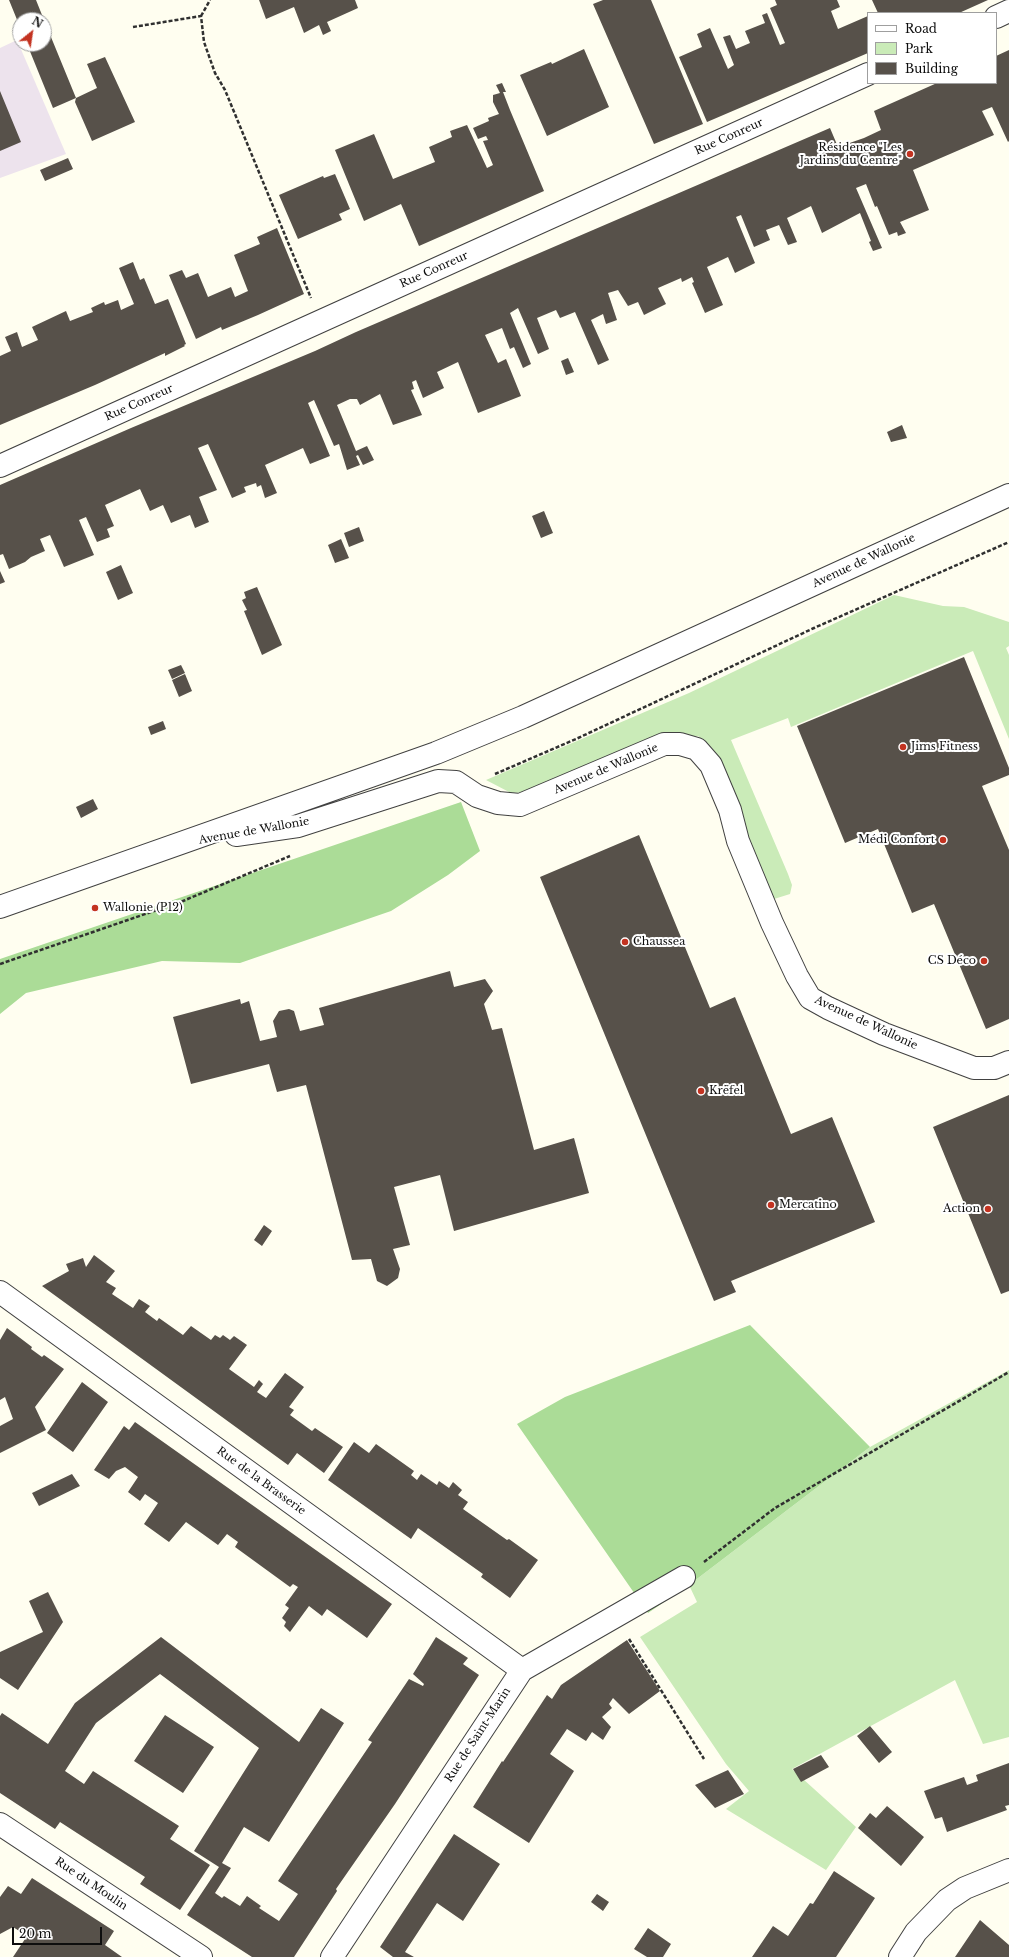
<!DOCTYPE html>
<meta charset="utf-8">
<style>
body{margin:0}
#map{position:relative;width:1009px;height:1957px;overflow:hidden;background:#fffef0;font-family:"Libre Baskerville",serif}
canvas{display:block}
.legend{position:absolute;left:867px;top:12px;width:130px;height:72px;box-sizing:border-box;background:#fff;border:1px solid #9f9f9f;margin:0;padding:5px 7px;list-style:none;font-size:12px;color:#0e0e0e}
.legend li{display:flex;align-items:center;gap:8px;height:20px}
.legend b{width:20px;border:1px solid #9f9f9f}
.north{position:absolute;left:12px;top:12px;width:40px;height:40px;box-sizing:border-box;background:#fff;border:1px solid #9f9f9f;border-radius:50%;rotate:30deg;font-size:11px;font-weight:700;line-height:16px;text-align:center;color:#0e0e0e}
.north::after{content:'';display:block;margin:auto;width:14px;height:18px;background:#c33321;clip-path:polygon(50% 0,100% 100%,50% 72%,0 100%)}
.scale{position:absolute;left:12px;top:1927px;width:90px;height:18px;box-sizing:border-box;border:2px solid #0e0e0e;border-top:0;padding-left:5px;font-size:12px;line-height:14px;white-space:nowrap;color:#0e0e0e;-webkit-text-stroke:3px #fff;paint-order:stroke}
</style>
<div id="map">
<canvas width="1009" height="1957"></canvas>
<ul class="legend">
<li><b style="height:5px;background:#fff"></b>Road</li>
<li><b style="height:11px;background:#caebb8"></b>Park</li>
<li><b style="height:11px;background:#57514a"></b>Building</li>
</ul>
<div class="north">N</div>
<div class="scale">20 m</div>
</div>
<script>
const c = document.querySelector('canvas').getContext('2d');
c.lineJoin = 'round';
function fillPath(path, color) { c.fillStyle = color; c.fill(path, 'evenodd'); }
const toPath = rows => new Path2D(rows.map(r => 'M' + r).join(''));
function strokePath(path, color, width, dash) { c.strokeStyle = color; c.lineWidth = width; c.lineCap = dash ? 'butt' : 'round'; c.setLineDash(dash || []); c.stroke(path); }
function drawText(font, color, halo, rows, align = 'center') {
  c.font = font + ' "Libre Baskerville",serif'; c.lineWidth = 4; c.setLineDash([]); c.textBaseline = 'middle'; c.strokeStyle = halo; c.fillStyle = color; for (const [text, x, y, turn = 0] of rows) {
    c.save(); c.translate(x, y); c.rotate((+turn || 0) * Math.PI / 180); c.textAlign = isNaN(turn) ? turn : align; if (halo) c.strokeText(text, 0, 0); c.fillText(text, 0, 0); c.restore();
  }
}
const industrial = toPath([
 [17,40,66,154,0,178,0,48]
]);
const green = toPath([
 [894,595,943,606,964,607,1009,622,1009,646,1006,648,1009,655,1009,739,973,651,791,727,788,718,731,740,788,874,792,885,790,894,774,899,712,748,698,736,659,745,532,792,511,793,486,780,689,693],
 [1009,1370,1009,1737,983,1744,955,1680,792,1769,856,1827,826,1870,726,1809,749,1791,726,1764,640,1637,697,1602,689,1585,870,1447]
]);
const forest = toPath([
 [461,802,480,851,448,875,391,911,240,963,162,961,26,993,0,1014,0,959],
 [750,1325,870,1447,689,1585,648,1613,517,1424,565,1397]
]);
const building = toPath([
 [9,0,36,0,44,20,20,20,20,27],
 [259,0,355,0,358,8,327,22,331,31,323,35,319,25,304,33,294,7,266,19],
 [603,0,651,0,703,124,654,144,593,4],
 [775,0,837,0,840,7,831,11,838,29,868,16,868,53,707,122,679,57,702,47,697,34,710,28,728,69,734,65,723,37,730,35,736,49,750,43,745,31,765,23,762,15,767,13,780,45,785,43,770,8,777,5],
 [872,0,988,0,959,13,878,13],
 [44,20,76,98,53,108,27,44,44,44],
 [584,49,609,107,547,136,520,75,551,62,552,64],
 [1009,50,1009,141,1008,142,992,107,982,111,994,135,913,170,929,210,900,222,906,233,898,236,897,232,889,235,877,206,875,207,866,184,856,188,882,248,873,251,869,242,871,241,860,213,822,233,811,206,787,218,797,242,788,245,779,225,766,230,770,240,754,247,741,215,736,217,755,263,735,273,728,257,707,267,723,305,705,313,692,283,694,282,692,277,682,282,681,278,658,288,666,304,644,315,638,302,628,306,618,290,608,293,617,320,606,324,603,314,591,320,609,360,598,365,575,312,560,318,556,310,537,318,549,349,538,354,518,308,510,313,531,364,523,368,514,347,510,349,502,328,485,335,498,363,506,359,521,396,478,413,458,362,437,372,444,388,423,398,416,380,412,382,414,389,411,390,422,415,393,425,380,394,360,405,357,399,350,399,337,405,356,451,367,446,374,460,363,465,358,455,356,456,360,465,347,470,339,444,334,446,314,400,308,403,330,456,310,464,303,448,265,465,277,493,265,498,261,485,257,487,256,483,244,487,246,492,232,498,208,444,198,448,217,490,199,497,209,522,195,528,190,515,171,523,163,505,150,511,140,489,105,505,114,526,107,529,110,537,97,542,86,517,79,520,94,555,64,567,50,535,40,539,45,551,31,557,25,562,9,569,3,554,0,555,0,485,131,428,315,351,356,332,830,128,838,147,864,138,881,130,874,111,937,83,996,83,996,56],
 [105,57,135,122,92,141,75,102,76,98,97,88,87,64],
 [502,83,506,92,503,92,510,110,544,191,419,246,401,204,364,221,335,150,374,134,393,179,435,162,429,147,452,137,450,131,467,125,487,168,493,165,483,141,488,140,486,136,478,139,473,128,489,121,488,118,499,114,493,102,493,95,500,93,496,85],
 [0,91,21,142,0,151],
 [68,158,73,169,45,181,40,170],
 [335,174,350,209,339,214,342,220,298,239,279,195,323,176,324,178],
 [277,228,304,294,258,315,222,330,221,327,196,339,169,275,182,270,186,278,198,273,208,297,231,287,235,297,248,291,234,255,260,244,257,237],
 [133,262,140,280,144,278,155,304,168,299,186,344,184,345,185,346,165,356,165,353,95,385,0,425,0,356,11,351,5,337,17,332,22,347,38,340,32,327,66,311,70,321,93,312,91,308,104,302,105,305,118,300,121,310,134,304,119,268],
 [568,358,574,372,566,375,561,361],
 [902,425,907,438,891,442,887,432],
 [544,511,553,533,541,538,532,516],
 [359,527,364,541,349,547,344,533],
 [341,539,349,558,335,563,328,545],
 [121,565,133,593,118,600,106,572],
 [0,571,5,582,0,584],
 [257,587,282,645,262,655,244,611,247,610,242,600,246,598,244,592],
 [964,657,1009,768,1009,775,982,786,1009,850,1009,1019,986,1029,934,904,912,913,878,829,845,843,797,726],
 [181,665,185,673,172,679,168,670],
 [185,674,192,691,179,697,172,680],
 [163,721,166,729,151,735,148,727],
 [93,799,98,809,81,818,76,807],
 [639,835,710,1008,735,997,791,1134,832,1117,875,1222,731,1281,736,1292,714,1301,540,877],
 [450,971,454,987,485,979,493,991,484,1004,492,1030,502,1028,534,1150,574,1138,589,1193,454,1231,440,1175,394,1187,410,1245,393,1249,400,1269,398,1278,387,1286,377,1281,371,1259,352,1260,306,1085,277,1092,269,1064,191,1084,173,1017,240,999,241,1004,249,1001,260,1041,277,1037,273,1021,279,1011,289,1009,294,1011,300,1031,324,1025,319,1008],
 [1009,1095,1009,1291,1001,1294,933,1127],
 [264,1225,272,1231,262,1246,254,1240],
 [94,1255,115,1271,106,1282,116,1288,112,1294,133,1308,139,1299,150,1306,145,1312,157,1321,159,1318,183,1335,191,1326,211,1340,215,1335,220,1338,223,1335,230,1340,234,1336,247,1345,229,1369,254,1387,259,1380,263,1384,257,1392,266,1398,285,1373,304,1387,289,1407,294,1410,290,1415,312,1431,315,1428,343,1447,324,1473,297,1453,288,1465,42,1286,69,1271,66,1264,83,1258,86,1267],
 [7,1328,32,1347,31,1349,42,1357,44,1355,64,1369,35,1407,46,1430,0,1453,0,1426,13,1419,5,1397,0,1400,0,1340],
 [82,1382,108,1402,73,1452,47,1433],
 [135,1422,392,1604,367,1638,327,1609,322,1616,309,1606,290,1632,284,1626,286,1622,282,1618,289,1608,285,1605,298,1587,293,1584,290,1587,235,1547,238,1542,227,1534,218,1545,186,1522,169,1542,144,1524,158,1503,145,1494,140,1501,128,1492,138,1477,125,1467,116,1471,109,1479,94,1470,124,1426,129,1430],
 [354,1442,369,1453,376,1444,414,1471,411,1475,417,1480,421,1474,437,1485,439,1481,449,1488,453,1482,462,1490,458,1495,468,1502,463,1509,507,1540,509,1539,538,1560,510,1598,481,1577,483,1574,418,1528,411,1539,328,1480],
 [72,1474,80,1486,39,1506,32,1493],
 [48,1592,63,1622,18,1690,0,1678,0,1652,43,1632,29,1601],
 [161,1637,299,1742,321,1708,344,1723,269,1842,244,1827,222,1863,231,1868,215,1893,222,1898,224,1896,240,1906,247,1896,261,1906,259,1908,279,1921,298,1894,278,1881,372,1742,368,1740,409,1679,423,1686,424,1684,413,1674,436,1637,468,1658,463,1664,479,1675,395,1804,336,1889,337,1891,294,1957,252,1957,187,1915,219,1867,194,1851,259,1748,160,1674,96,1723,65,1771,84,1784,93,1771,179,1826,170,1839,210,1865,180,1910,140,1884,145,1877,60,1822,55,1829,0,1793,0,1716,2,1713,48,1744,75,1703],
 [627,1640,660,1691,629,1714,613,1698,609,1704,612,1708,602,1717,611,1727,603,1740,592,1732,586,1741,567,1729,550,1754,574,1771,529,1843,473,1807,502,1761,503,1762,547,1695,552,1699,561,1685],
 [165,1715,214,1747,183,1793,134,1761],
 [870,1726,892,1752,879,1763,857,1736],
 [821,1755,829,1767,801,1782,793,1769],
 [1009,1763,1009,1805,1005,1806,1007,1810,947,1832,942,1817,935,1819,924,1791,964,1777,967,1785,978,1781,976,1775],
 [728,1770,744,1794,715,1808,695,1785],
 [887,1806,924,1837,901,1866,858,1828,870,1813,876,1818],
 [454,1834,500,1864,463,1921,437,1903,405,1952,414,1957,393,1957,380,1947],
 [834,1871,875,1898,836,1957,752,1957,773,1926,788,1936,810,1903,813,1904],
 [32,1878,114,1931,105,1945,122,1957,13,1957,27,1936,13,1927,0,1934,0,1897,8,1886,21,1894],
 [597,1894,609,1902,603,1911,591,1902],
 [980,1920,1009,1945,1009,1957,955,1957],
 [648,1928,671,1944,663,1957,647,1957,634,1949]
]);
const path = toPath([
 [201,16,210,0],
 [133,27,201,16,204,42,215,73,225,90,311,298],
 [495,774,576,739,814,628,1009,542],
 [0,964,183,901,290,856],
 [704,1562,775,1508,1009,1372],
 [629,1639,704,1759]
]);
const minor = toPath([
 [996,17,1009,11],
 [0,466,868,74],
 [236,835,298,826,438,781,456,782,477,796,498,803,520,805,664,744,680,744,697,749,711,765,730,810,738,841,772,923,797,976,810,998,828,1008,884,1034,974,1068,994,1068,1009,1062],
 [0,907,436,753,523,717,1009,495],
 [0,1292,522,1670],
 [0,1824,201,1957],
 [332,1957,522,1670,684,1577],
 [900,1957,916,1932,947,1900,965,1888,1009,1870]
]);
const markers = [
 [910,154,4,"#c33321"],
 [903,747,4,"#c33321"],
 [943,840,4,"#c33321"],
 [95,908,4,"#c33321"],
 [625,942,4,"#c33321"],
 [984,961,4,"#c33321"],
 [701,1091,4,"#c33321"],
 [771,1205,4,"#c33321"],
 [988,1209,4,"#c33321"]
];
const streetNames = [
 ["Rue Conreur",729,137,-24],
 ["Rue Conreur",434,270,-24],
 ["Rue Conreur",139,403,-24],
 ["Avenue de Wallonie",864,561,-25],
 ["Avenue de Wallonie",606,769,-23],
 ["Avenue de Wallonie",254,831,-10],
 ["Avenue de Wallonie",866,1023,25],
 ["Rue de la Brasserie",261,1481,36],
 ["Rue de Saint-Marin",478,1735,-57],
 ["Rue du Moulin",91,1884,34]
];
const poiNames = [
 ["Résidence \"Les",902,148,"right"],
 ["Jardins du Centre\"",902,161,"right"],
 ["Jims Fitness",911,747],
 ["Médi Confort",935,840,"right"],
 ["Wallonie (P12)",103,908],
 ["Chaussea",633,942],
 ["CS Déco",976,961,"right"],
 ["Krëfel",709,1091],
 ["Mercatino",779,1205],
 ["Action",980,1209,"right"]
];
fillPath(industrial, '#ede3ed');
fillPath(green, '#caebb8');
fillPath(forest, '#abdc97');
fillPath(building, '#57514a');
strokePath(minor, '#414141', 24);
strokePath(path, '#303030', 2.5, [4, 2]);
strokePath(minor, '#fff', 22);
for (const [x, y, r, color] of markers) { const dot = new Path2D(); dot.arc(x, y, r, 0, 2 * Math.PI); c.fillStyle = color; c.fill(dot); strokePath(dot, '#fff', 1.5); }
drawText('11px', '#0e0e0e', '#fff', streetNames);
drawText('11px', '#0e0e0e', '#fff', poiNames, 'left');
</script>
